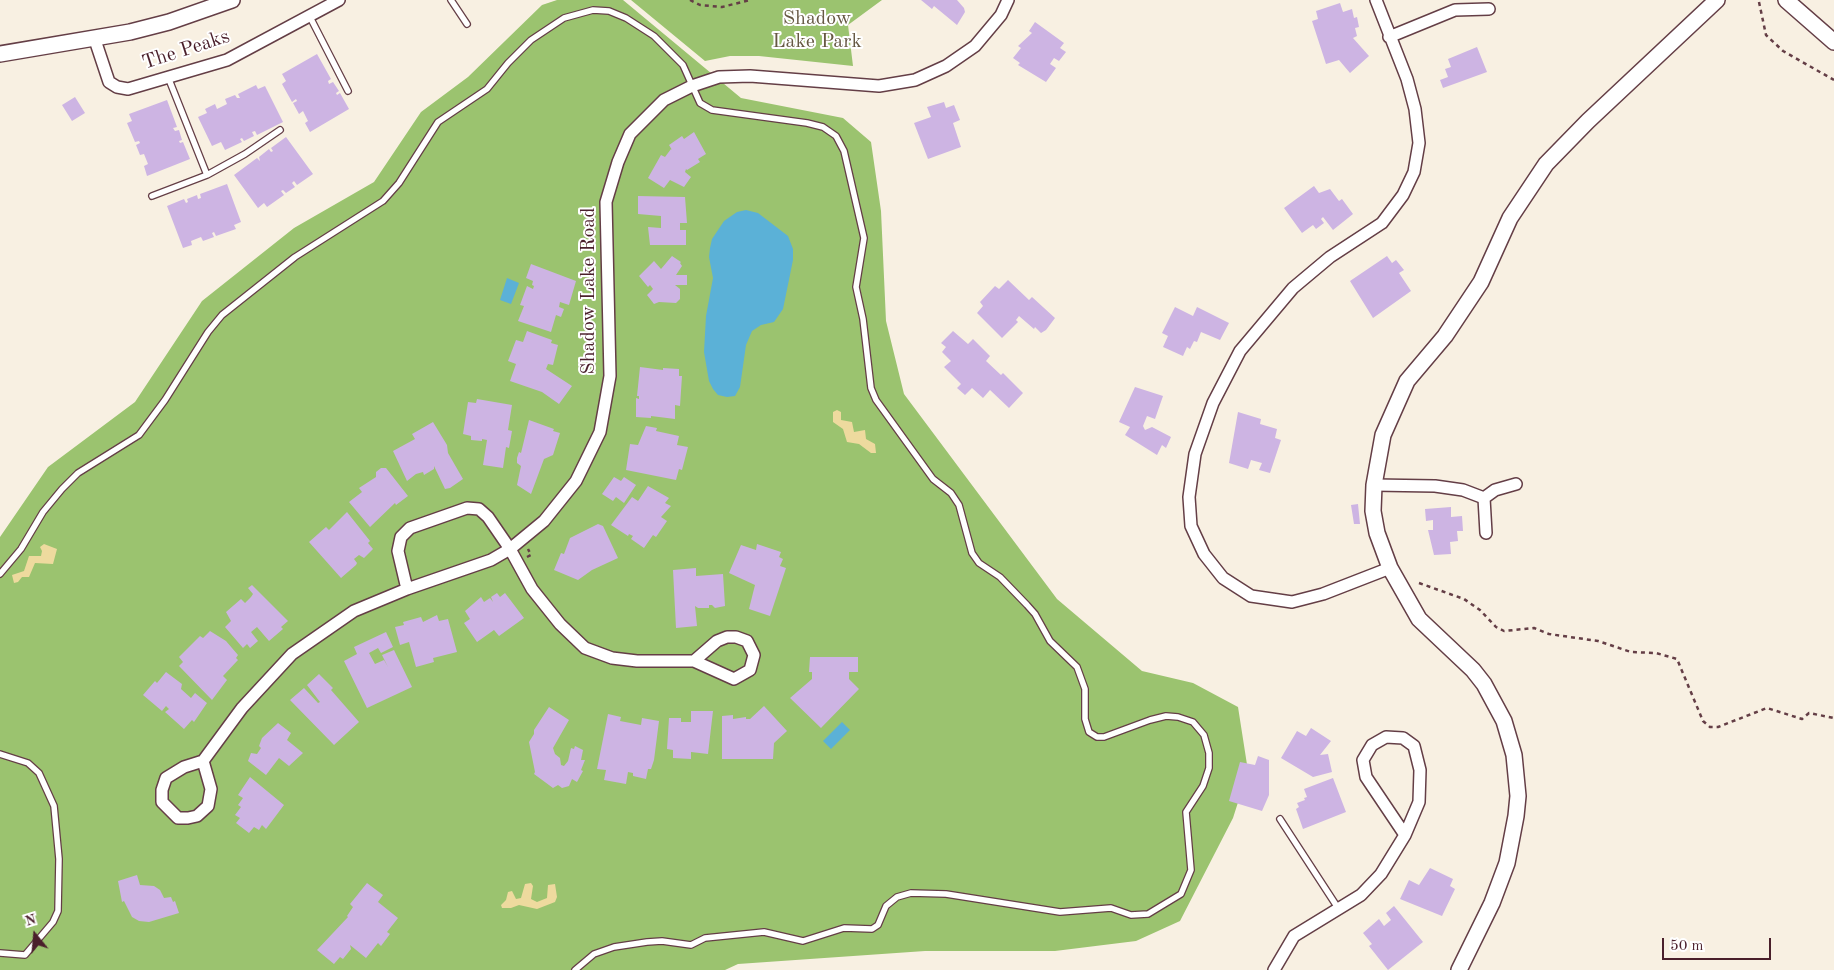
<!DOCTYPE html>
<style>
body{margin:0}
#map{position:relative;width:1834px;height:970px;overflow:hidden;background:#f8f0e2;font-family:"Old Standard TT",serif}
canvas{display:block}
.north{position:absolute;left:10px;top:910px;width:50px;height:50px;-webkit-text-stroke:4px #fff;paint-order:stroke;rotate:343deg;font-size:14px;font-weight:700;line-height:20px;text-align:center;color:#4a1f2b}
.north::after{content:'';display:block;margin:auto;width:18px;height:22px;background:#4a1f2b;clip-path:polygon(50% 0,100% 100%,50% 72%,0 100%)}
.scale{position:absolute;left:1662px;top:938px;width:109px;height:22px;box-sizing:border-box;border:2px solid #4a1f2b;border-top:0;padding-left:6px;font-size:15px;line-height:18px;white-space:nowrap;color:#4a1f2b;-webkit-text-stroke:4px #fff;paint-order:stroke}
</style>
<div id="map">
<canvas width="1834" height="970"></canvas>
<div class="north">N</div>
<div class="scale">50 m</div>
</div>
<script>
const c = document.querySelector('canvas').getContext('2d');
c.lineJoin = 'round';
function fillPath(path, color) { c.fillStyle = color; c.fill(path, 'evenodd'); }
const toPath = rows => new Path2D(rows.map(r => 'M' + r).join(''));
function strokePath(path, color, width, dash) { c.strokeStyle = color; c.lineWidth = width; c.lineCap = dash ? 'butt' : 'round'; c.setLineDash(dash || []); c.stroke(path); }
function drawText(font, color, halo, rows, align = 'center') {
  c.font = font + ' "Old Standard TT",serif'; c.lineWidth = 4; c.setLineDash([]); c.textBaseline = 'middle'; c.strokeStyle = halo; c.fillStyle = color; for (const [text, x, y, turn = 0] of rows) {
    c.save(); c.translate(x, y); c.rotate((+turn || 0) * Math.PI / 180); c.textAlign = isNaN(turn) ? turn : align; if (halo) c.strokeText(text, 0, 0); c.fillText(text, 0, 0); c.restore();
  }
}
const green = toPath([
 [557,0,623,0,741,98,843,118,871,142,881,211,886,321,904,394,1057,599,1142,671,1193,683,1238,707,1248,771,1233,818,1180,921,1136,941,1055,951,925,951,738,964,725,970,0,970,0,537,48,467,135,402,202,301,294,228,374,182,421,112,468,77,542,5],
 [631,0,882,0,848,25,853,66,759,56,730,56,705,61]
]);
const sand = toPath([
 [837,410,841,412,841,420,852,422,854,432,865,430,866,439,875,444,876,453,871,453,859,444,847,442,843,429,833,422,833,412],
 [44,544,57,549,53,564,35,563,29,577,22,577,18,582,14,583,12,575,24,571,29,556,41,556,42,551,40,547],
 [531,883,533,886,531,899,537,902,547,898,548,885,555,884,557,897,555,902,537,909,519,905,511,908,502,908,501,905,506,900,508,892,512,891,516,899,521,898,525,884]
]);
const water = toPath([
 [746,210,758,213,788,236,793,249,793,260,783,309,774,322,761,325,752,331,746,345,740,387,735,396,727,397,718,395,713,389,709,381,704,352,706,316,713,278,709,257,710,248,712,239,724,221,737,212],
 [507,278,519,283,511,304,500,300],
 [842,722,850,730,831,749,823,741]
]);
const building = toPath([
 [921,0,957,0,964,8,965,12,957,25,934,6,932,9],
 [1340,3,1343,12,1352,9,1354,18,1357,17,1359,27,1355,28,1357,36,1353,38,1369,56,1350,73,1339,60,1326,64,1312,21,1318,19,1316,11],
 [1035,22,1064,43,1060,48,1066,52,1059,61,1054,58,1050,64,1056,68,1046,82,1018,65,1020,63,1013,58,1021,48,1018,46,1032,33,1029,31],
 [1477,47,1487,72,1443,88,1440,80,1448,77,1445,69,1451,67,1448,59],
 [317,54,331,79,328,81,329,84,333,82,339,91,336,93,337,95,340,93,349,109,310,132,305,123,308,121,303,111,299,114,293,103,297,101,296,99,292,102,282,84,286,81,282,74],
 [256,85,258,89,265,86,283,122,257,135,255,131,252,132,254,136,244,141,242,138,240,139,242,142,225,150,221,142,212,146,198,117,207,113,205,109,215,104,217,109,227,104,225,99,235,95,237,98,240,98,238,94],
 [75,97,85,113,72,121,62,105],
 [167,100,177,127,173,128,175,131,179,130,182,140,179,141,180,143,183,142,190,159,147,176,144,166,148,164,144,154,140,155,136,145,140,143,139,141,135,142,127,123,132,121,129,114],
 [944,102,946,108,954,105,960,120,953,123,961,147,928,159,914,123,931,117,927,107],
 [694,132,706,154,698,159,700,162,687,170,686,169,685,172,691,177,684,187,670,180,664,188,648,178,661,155,665,157,671,149,672,150,669,145,682,136,684,139],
 [286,137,313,174,297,185,294,181,292,183,295,187,286,193,283,190,281,191,284,195,267,207,264,203,258,208,234,175,257,158,260,161,259,157,269,149,271,152,273,151,271,148],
 [227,184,241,222,234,225,236,229,216,236,214,232,212,233,214,237,203,241,201,237,191,241,192,245,183,248,167,206,184,199,186,203,188,202,187,199,197,195,198,199,201,198,200,194],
 [1314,186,1319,193,1330,189,1339,201,1342,199,1353,214,1333,230,1323,217,1321,219,1324,223,1316,229,1313,225,1302,233,1284,208],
 [638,196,685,197,687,223,680,223,680,230,686,230,686,245,650,245,648,227,661,228,661,216,638,214],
 [672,256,681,262,680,263,682,266,676,275,687,275,687,285,675,285,680,289,680,299,676,303,659,302,654,304,647,295,653,289,650,285,648,287,639,276,654,261,661,269],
 [1387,256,1392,263,1396,260,1404,270,1399,273,1411,291,1373,318,1350,281],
 [531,264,576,281,569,305,560,302,559,307,564,309,561,317,556,315,551,332,518,321,524,306,520,305,527,286,533,289,534,286,532,285,533,281,526,278],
 [1008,280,1029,300,1032,297,1055,318,1046,330,1041,333,1035,327,1034,329,1019,316,1016,320,1018,322,1002,338,977,313,983,306,980,302,995,286,999,289],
 [1175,307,1193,316,1197,307,1229,323,1220,340,1201,332,1197,342,1194,341,1190,349,1187,347,1183,356,1163,347,1168,336,1162,333],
 [527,331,552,340,551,343,558,345,553,365,548,364,546,369,572,386,559,404,542,392,510,381,516,364,508,361,516,340,523,342],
 [953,331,968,344,973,339,990,356,986,361,1001,375,1003,373,1023,393,1009,408,990,390,983,398,972,388,965,395,957,388,961,384,944,367,951,361,942,352,946,347,941,343],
 [640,367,663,370,663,368,679,369,679,376,682,376,680,406,675,405,675,419,651,416,651,418,636,417,636,398,639,399,639,396,637,396],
 [1135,387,1163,396,1155,419,1147,416,1143,426,1145,430,1152,427,1171,437,1166,448,1162,445,1157,455,1125,435,1130,427,1119,422],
 [477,399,512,405,508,430,512,431,509,448,506,447,503,468,483,465,487,440,482,439,482,441,471,440,471,436,463,434,468,402,476,403],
 [1238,412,1261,419,1260,424,1277,429,1275,438,1281,440,1270,473,1259,470,1262,463,1251,460,1248,469,1229,463],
 [529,420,554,429,553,431,560,433,553,455,544,459,531,494,517,485,521,466,517,463,517,458,519,452,521,453],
 [433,422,447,445,448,453,463,479,450,488,445,489,434,466,434,469,424,475,423,472,416,474,407,481,393,451,415,439,412,434],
 [646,426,657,428,656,431,679,436,677,445,688,447,682,470,679,469,676,480,626,470,630,444,638,445],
 [381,468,386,468,408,496,396,505,395,503,370,527,349,502,362,492,359,488,376,477,376,472],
 [614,477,621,481,624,477,636,485,624,503,616,497,613,501,602,494],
 [648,486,669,498,665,503,671,506,661,517,667,521,656,537,653,535,644,548,631,539,633,536,629,534,628,536,611,525,632,497,638,501],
 [1358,504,1360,524,1354,524,1351,505],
 [1451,507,1451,517,1462,516,1463,531,1457,531,1458,541,1450,542,1451,554,1434,555,1428,530,1433,530,1433,520,1426,521,1425,509],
 [347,512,370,541,368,543,373,549,364,558,359,555,354,559,357,563,356,565,341,578,309,542,326,527,329,530],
 [598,524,603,526,618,558,592,570,578,580,554,570,561,553,564,554,570,538],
 [757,544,781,552,779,557,783,559,780,566,786,568,770,616,749,609,755,585,729,573,741,545,756,550],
 [696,568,696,576,723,574,725,606,715,608,712,605,709,605,709,608,698,608,695,606,697,626,676,628,673,570],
 [252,585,288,621,281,627,283,629,269,641,257,627,251,632,258,641,250,648,247,644,243,648,225,627,231,621,226,612,241,599,245,603,251,597,253,594,248,588],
 [497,593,500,597,505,593,524,618,499,636,494,630,477,642,464,623,470,619,465,611,481,597,484,602,490,598,493,602,491,597],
 [437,615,439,621,448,619,457,652,433,658,434,662,416,667,409,642,400,645,395,627,404,625,403,622,421,617,423,622],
 [210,631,226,641,238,655,236,658,238,660,223,676,227,680,212,700,179,666,183,662,179,657,200,636,203,638],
 [386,632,393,647,381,653,378,648,369,653,375,664,384,660,388,667,382,655,394,650,412,687,367,708,344,661,357,654,354,647],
 [810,657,858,657,858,672,849,672,849,679,859,689,821,728,790,698,812,679,812,672,809,672],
 [166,672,182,684,181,689,191,698,195,693,207,703,194,722,192,720,184,729,165,712,169,709,166,706,162,711,143,695,155,681,157,683],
 [319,674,333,688,331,690,359,722,334,745,290,700,304,688,318,703,320,702,307,685],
 [764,706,787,731,774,743,773,759,722,759,722,716,733,715,733,719,746,717,746,719,750,719],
 [549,707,569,720,553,748,555,754,560,758,561,765,564,766,568,761,571,748,574,749,575,746,583,750,581,760,585,760,581,770,583,771,577,782,572,779,569,786,562,788,558,785,553,788,534,774,535,772,529,742,534,734,534,730],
 [691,711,713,711,708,754,691,752,691,759,673,758,673,750,667,749,669,718,681,718,681,722,691,722],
 [608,714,621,717,620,721,641,725,642,718,659,721,654,760,651,769,648,769,646,779,633,776,633,773,628,772,626,784,604,780,606,770,597,769],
 [278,723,291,733,287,740,303,753,289,766,279,758,266,775,248,761,251,753,257,754,261,748,259,746,262,738],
 [1311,728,1331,741,1320,755,1328,754,1332,772,1313,777,1281,758,1297,731,1306,736],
 [1258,756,1269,760,1269,795,1262,811,1229,801,1240,762,1255,765],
 [250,777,284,805,266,829,262,825,259,830,254,827,249,833,236,823,240,818,235,815,241,807,238,805,243,798,238,795],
 [1333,778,1346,812,1303,829,1296,809,1299,807,1297,803,1305,800,1304,798,1307,797,1304,789],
 [1430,868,1453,879,1450,886,1455,889,1442,916,1400,899,1409,880,1419,885],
 [137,875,140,885,154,886,160,890,164,898,171,897,173,902,175,901,179,913,149,922,139,921,132,917,124,901,122,902,118,881],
 [367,883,383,895,378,902,398,918,387,932,390,934,381,946,378,943,366,958,350,945,351,949,343,959,340,957,334,964,317,950,348,917,347,916,353,907,350,904],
 [1394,906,1423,942,1388,970,1369,946,1372,944,1363,933,1379,919,1384,926,1391,920,1386,913]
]);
const path = toPath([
 [690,0,700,5,722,7,750,0],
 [1759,2,1766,35,1783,51,1834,80],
 [527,557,531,555,528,549],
 [1419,583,1464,599,1480,610,1496,627,1504,631,1534,628,1549,634,1598,641,1631,652,1656,653,1677,659,1703,721,1710,727,1718,727,1767,708,1802,719,1809,713,1834,718]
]);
const service = toPath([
 [451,0,467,24],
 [310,17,348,91],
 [168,77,207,175,245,154,280,130],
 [152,196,207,175],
 [0,574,21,549,43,512,62,489,78,473,139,435,165,400,208,332,222,315,295,257,383,201,399,183,438,122,487,89,508,63,531,40,564,18,593,10,609,11,626,18,654,36,683,65,700,103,712,110,807,123,823,127,836,136,844,151,864,238,856,287,863,319,871,388,876,400,933,479,951,493,959,505,972,553,979,563,1000,577,1027,605,1035,614,1050,641,1077,667,1085,689,1085,719,1089,732,1097,737,1104,737,1150,720,1166,716,1178,717,1193,722,1204,735,1209,753,1209,768,1203,786,1186,812,1191,870,1181,894,1148,914,1131,915,1111,908,1060,912,946,894,911,893,897,897,886,906,878,925,872,929,844,928,803,941,764,932,705,938,691,945,662,941,647,942,614,947,594,954,575,970],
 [0,754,28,763,39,773,54,806,59,859,58,911,53,922,25,955,0,953],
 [1280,819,1338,908]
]);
const minor = toPath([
 [1376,0,1407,79,1415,109,1419,143,1414,172,1403,195,1382,223,1330,257,1293,288,1240,351,1213,403,1195,454,1189,497,1191,526,1204,554,1223,578,1251,596,1292,602,1323,594,1390,568],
 [1389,37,1455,10,1489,9],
 [95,40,109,82,117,87,128,89,227,60,339,0],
 [1374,485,1435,486,1463,490,1484,498,1495,490,1516,484],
 [1484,498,1486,533],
 [407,589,398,551,401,537,410,528,467,508,479,509,488,517,510,549,532,589,560,624,585,648,612,658,637,661,694,661,734,679,750,670,754,655,747,641,736,637,727,637,717,641,694,661],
 [203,761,211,789,208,806,197,816,188,818,178,818,162,802,162,790,166,778,184,767,203,761,242,708,292,654,354,611,407,589,491,560,510,549,544,521,576,481,600,432,610,376,606,202,618,162,630,134,664,100,692,86,719,77,750,76,879,86,915,80,946,66,975,46,1001,15,1008,0],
 [1274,970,1294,936,1361,895,1381,874,1405,835,1419,802,1420,770,1414,746,1403,738,1386,737,1372,745,1363,760,1366,777,1405,835]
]);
const tertiary = toPath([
 [1786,0,1834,42],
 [0,54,130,32,169,22,232,0],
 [1459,970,1492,903,1507,863,1516,816,1518,796,1514,755,1504,721,1484,684,1473,670,1419,619,1390,568,1377,533,1373,511,1374,485,1383,435,1407,381,1445,336,1481,282,1510,218,1546,164,1588,121,1717,0]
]);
const parkNames = [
 ["Shadow",817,19],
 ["Lake Park",817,42]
];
const streetNames = [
 ["The Peaks",186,50,-18],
 ["Shadow Lake Road",589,291,-90]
];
fillPath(green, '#9bc36f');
fillPath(sand, '#eeda9e');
fillPath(water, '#5bb1d7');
fillPath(building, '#cdb4e3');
strokePath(service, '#643e46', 8);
strokePath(minor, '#643e46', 14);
strokePath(tertiary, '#643e46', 18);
strokePath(path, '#643e46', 2.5, [4, 4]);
strokePath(service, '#fff', 5.5);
strokePath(minor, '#fff', 11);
strokePath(tertiary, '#fff', 15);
drawText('20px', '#665843', '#fff', parkNames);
drawText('20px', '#4a1f2b', '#fff', streetNames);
</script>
